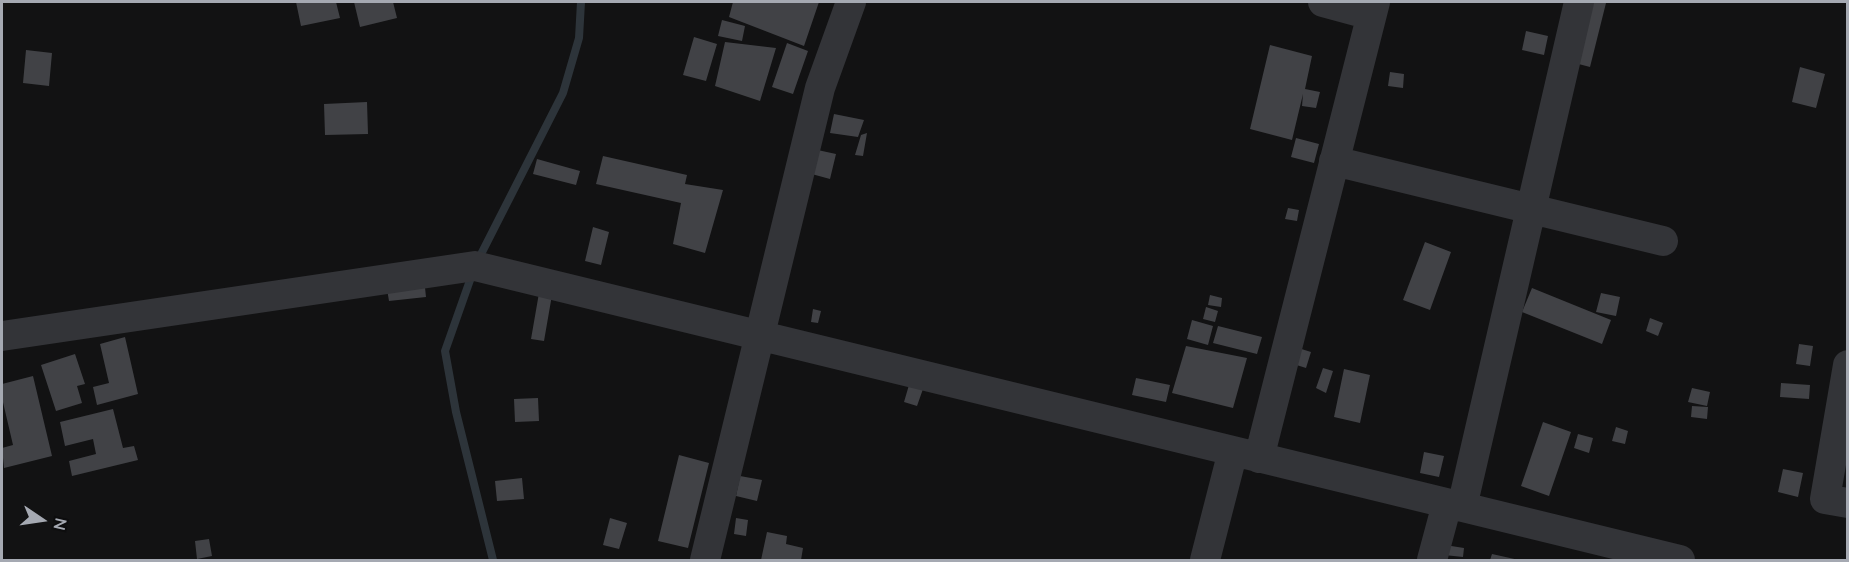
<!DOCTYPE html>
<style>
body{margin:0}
#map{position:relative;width:1849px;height:562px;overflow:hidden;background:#121213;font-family:"Nunito Sans",sans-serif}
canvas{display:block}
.frame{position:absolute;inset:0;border:3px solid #a5a9b2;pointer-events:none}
.north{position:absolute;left:12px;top:490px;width:60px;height:60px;-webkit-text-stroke:4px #0d0d0e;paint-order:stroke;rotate:103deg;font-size:16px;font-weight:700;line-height:24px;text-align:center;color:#a5a9b2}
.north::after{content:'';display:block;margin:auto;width:21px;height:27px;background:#a5a9b2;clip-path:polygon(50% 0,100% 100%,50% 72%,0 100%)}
</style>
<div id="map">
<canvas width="1849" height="562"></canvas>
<div class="frame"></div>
<div class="north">N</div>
</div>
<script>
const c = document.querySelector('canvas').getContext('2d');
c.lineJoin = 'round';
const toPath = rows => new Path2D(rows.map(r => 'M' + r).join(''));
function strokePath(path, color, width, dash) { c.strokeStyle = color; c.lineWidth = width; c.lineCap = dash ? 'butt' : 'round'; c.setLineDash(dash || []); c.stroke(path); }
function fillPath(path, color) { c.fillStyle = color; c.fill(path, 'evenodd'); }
const stream = toPath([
 [493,560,456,412,445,351,475,266,563,93,579,38,581,2]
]);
const building = toPath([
 [296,2,336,2,340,18,301,26],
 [354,2,393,2,397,18,360,27],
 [733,2,819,2,804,46,729,17],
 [1587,2,1606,3,1590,67,1571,62],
 [722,20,745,26,742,41,718,36],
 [1526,31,1548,36,1544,55,1522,50],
 [694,37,717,44,706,81,683,75],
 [725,42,776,48,760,101,715,86],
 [787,43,808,51,793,94,772,87],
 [1270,45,1312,56,1305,89,1320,92,1316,108,1302,106,1303,94,1292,140,1250,129],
 [26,50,52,53,49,86,23,83],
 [1800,67,1825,74,1816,108,1792,102],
 [1390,72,1404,74,1403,88,1388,86],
 [367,102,368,134,325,135,324,104],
 [834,114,864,120,858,137,830,133],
 [867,133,863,156,855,155,861,135],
 [1296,138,1319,144,1314,163,1291,157],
 [813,149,836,154,830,179,808,173],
 [603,156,687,175,685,184,723,190,705,253,673,244,681,203,596,184],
 [537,159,580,171,576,185,533,174],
 [1288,208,1299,210,1297,221,1285,219],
 [593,227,609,232,601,265,585,261],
 [1425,242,1451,252,1430,310,1403,300],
 [424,278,426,297,389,301,386,283],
 [1532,288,1611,320,1602,344,1522,312],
 [539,293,552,295,544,341,531,339],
 [1601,293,1620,297,1616,316,1596,312],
 [1210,295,1222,298,1221,307,1208,305],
 [1206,307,1218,311,1215,322,1203,319],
 [813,309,821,311,818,323,811,322],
 [1650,318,1663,323,1658,336,1646,331],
 [1192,320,1213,326,1208,345,1187,339],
 [1218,326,1262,337,1257,354,1213,343],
 [125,337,138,394,97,405,93,387,109,383,100,344],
 [1799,344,1813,346,1810,366,1796,364],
 [1186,346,1247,358,1233,408,1172,393],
 [1292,346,1311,352,1306,368,1287,362],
 [75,354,85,384,77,386,82,403,56,411,41,365],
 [1323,368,1333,371,1326,393,1316,388],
 [1344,369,1370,375,1360,423,1334,417],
 [33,376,52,456,4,468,2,448,13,445,2,398,2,384],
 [1136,378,1170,385,1166,402,1132,395],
 [1781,383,1810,385,1809,399,1780,397],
 [909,385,923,389,917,406,904,402],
 [1692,388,1710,392,1707,406,1688,402],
 [538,398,539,421,515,422,514,399],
 [1692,406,1708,407,1707,419,1691,417],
 [113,409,123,448,134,446,138,460,72,476,69,461,96,454,93,439,65,446,60,422],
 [1543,422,1571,432,1549,496,1521,486],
 [1616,427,1628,431,1625,444,1612,441],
 [1578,434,1593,438,1589,453,1574,448],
 [1424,452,1444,456,1439,477,1420,473],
 [679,455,709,463,688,548,658,541],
 [1783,469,1803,473,1798,497,1778,492],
 [740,476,762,480,757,501,736,496],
 [522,478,524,499,497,501,495,481],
 [610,518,627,523,619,549,603,545],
 [736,518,748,520,746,536,734,534],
 [767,532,787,536,786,544,803,548,801,560,761,560],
 [209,539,212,556,197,559,195,541],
 [1445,545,1464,548,1463,557,1444,555],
 [1492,554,1519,560,1490,560]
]);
const minor = toPath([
 [1323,2,1371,15],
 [1334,161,1663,241],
 [2,336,475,266,1680,560],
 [1848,365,1825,499,1848,503],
 [1259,458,1375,2],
 [1462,507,1579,2],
 [705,560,820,88,851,2],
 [1205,560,1233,451],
 [1432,560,1447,504]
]);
strokePath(stream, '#2d343a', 8);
fillPath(building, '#414246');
strokePath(minor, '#333438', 30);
</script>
